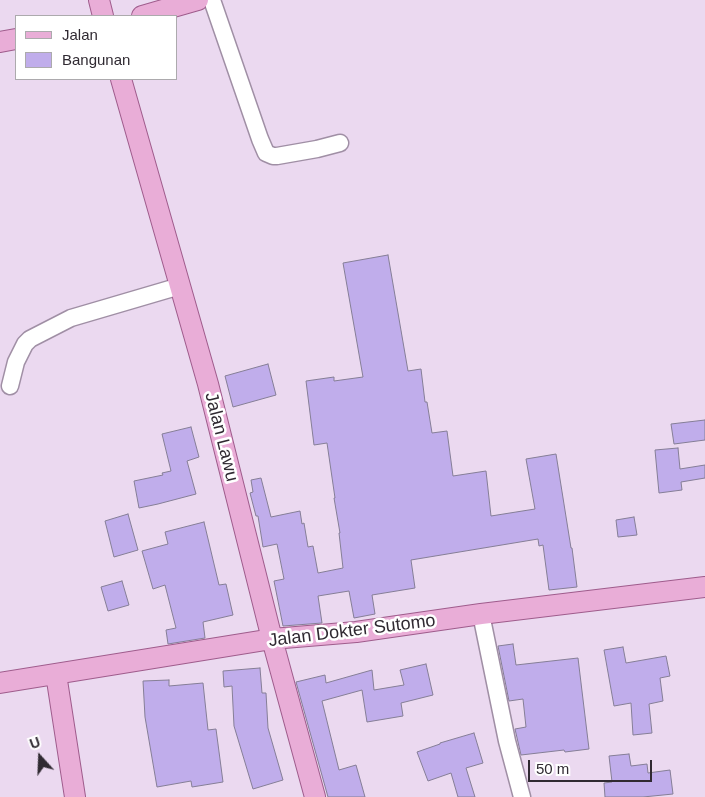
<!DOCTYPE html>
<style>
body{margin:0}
#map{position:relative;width:705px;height:797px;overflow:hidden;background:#ebd9f0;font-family:Arial,sans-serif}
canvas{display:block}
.legend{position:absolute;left:15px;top:15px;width:162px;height:65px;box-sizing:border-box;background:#fff;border:1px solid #acaaad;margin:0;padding:6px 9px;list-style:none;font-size:15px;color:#302a32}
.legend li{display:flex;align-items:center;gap:10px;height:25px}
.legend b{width:25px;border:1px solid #acaaad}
.north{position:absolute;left:15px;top:732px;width:50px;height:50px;-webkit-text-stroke:4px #fff;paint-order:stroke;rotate:340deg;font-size:14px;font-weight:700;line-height:20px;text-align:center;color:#302a32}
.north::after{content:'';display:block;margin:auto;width:18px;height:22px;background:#302a32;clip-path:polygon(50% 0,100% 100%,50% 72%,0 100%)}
.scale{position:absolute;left:528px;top:760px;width:124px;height:22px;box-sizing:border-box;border:2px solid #302a32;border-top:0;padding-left:6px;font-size:15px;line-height:18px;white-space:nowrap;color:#302a32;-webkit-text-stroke:4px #fff;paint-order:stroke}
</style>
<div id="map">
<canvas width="705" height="797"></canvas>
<ul class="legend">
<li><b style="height:6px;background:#e9add7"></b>Jalan</li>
<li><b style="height:14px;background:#c0adeb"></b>Bangunan</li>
</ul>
<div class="north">U</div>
<div class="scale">50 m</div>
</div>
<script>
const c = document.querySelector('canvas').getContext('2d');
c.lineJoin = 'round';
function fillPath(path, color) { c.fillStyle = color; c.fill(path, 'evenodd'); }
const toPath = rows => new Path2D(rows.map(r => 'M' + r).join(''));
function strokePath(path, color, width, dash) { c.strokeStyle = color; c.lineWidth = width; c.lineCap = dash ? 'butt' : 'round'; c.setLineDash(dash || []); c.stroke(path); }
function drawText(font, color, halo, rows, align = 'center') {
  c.font = font + ' Arial,sans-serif'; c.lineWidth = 5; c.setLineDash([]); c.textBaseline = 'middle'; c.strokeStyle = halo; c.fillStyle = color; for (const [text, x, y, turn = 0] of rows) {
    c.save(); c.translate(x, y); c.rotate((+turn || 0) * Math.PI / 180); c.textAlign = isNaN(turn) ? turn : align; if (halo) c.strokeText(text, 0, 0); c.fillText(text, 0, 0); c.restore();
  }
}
const building = toPath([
 [388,255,408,371,421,369,425,402,427,402,432,433,447,431,453,476,486,471,491,516,535,509,526,459,556,454,571,548,572,548,577,587,549,590,543,545,539,546,538,539,411,560,415,588,372,595,375,614,354,618,349,591,318,596,322,623,283,626,274,581,284,579,277,544,263,547,258,516,256,516,250,493,253,492,251,480,261,478,271,517,300,511,302,524,304,523,308,547,313,546,318,573,343,568,339,533,340,533,334,498,335,498,327,443,314,445,306,381,334,377,334,381,363,377,343,263,388,255],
 [268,364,276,395,233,407,225,376,268,364],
 [705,420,705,440,674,444,671,424,705,420],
 [191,427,199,457,187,461,196,494,158,504,139,508,134,481,163,475,162,473,171,471,162,434,191,427],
 [678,448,680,469,705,465,705,478,681,482,682,490,659,493,655,450,678,448],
 [128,514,138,550,114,557,105,521,128,514],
 [634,517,637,535,618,537,616,520,634,517],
 [204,522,219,585,226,584,233,615,203,622,205,638,168,644,166,630,176,628,165,585,153,589,142,551,168,544,165,532,204,522],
 [122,581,129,605,108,611,101,587,122,581],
 [513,644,516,665,578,658,589,749,565,752,564,750,521,755,515,729,526,727,523,699,509,701,498,646,513,644],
 [623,647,626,663,666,656,670,676,660,678,663,701,649,704,652,733,633,735,631,703,614,706,604,650,623,647],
 [426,664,433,695,401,703,403,716,367,722,362,690,322,701,339,770,356,765,365,797,328,797,296,682,325,675,326,683,372,670,374,690,404,685,400,670,426,664],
 [260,668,262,693,266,693,268,728,283,780,253,789,234,726,232,686,224,687,223,671,260,668],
 [169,680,169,686,203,683,208,730,216,729,223,782,192,787,191,781,157,787,145,717,143,681,169,680],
 [474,733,483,763,466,768,475,797,458,797,451,773,428,781,417,752,440,744,440,743,474,733],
 [629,754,631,766,647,764,648,773,670,770,673,794,643,797,605,797,604,783,612,782,609,756,629,754]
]);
const minor = toPath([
 [212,0,260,139,266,153,273,156,277,156,317,149,340,143],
 [10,386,16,362,25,344,30,339,71,318,180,286],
 [481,614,507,741,522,797]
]);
const major = toPath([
 [99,0,103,16],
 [142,16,198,0],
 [0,42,16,39],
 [121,79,208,384,272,639,315,797],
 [56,674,75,797],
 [0,683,272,639,356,632,481,614,705,587]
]);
const streetNames = [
 ["Jalan Lawu",221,437,76],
 ["Jalan Dokter Sutomo",352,631,-7]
];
fillPath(building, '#c0adeb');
strokePath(building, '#857e96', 1);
strokePath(minor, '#a08fa5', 19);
strokePath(major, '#9f5c8c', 22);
strokePath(minor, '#fff', 16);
strokePath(major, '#e9add7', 20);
drawText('18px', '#302a32', '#fff', streetNames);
</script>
